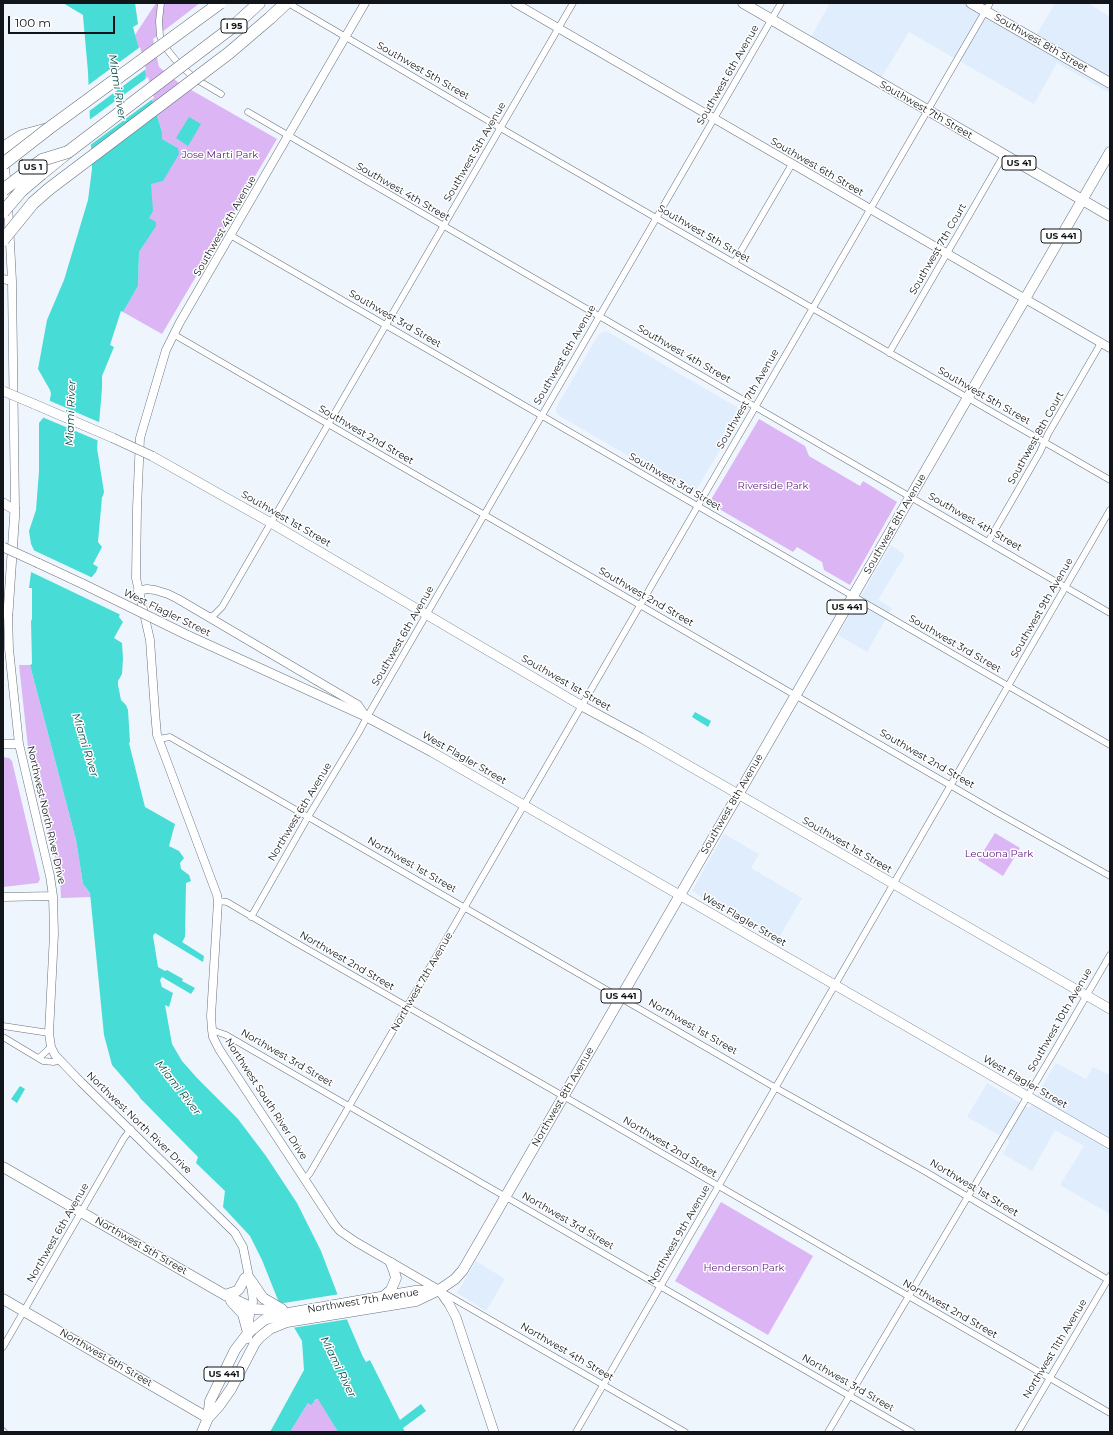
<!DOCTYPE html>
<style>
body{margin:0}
#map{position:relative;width:1113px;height:1435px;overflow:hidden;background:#eef5fd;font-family:Montserrat,sans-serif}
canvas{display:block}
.frame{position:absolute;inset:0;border:4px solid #111519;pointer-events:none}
.scale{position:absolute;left:8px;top:16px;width:107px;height:18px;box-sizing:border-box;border:2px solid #111519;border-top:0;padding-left:5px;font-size:12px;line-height:14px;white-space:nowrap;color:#111519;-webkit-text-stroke:3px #fff;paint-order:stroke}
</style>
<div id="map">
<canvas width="1113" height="1435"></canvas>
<div class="frame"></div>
<div class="scale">100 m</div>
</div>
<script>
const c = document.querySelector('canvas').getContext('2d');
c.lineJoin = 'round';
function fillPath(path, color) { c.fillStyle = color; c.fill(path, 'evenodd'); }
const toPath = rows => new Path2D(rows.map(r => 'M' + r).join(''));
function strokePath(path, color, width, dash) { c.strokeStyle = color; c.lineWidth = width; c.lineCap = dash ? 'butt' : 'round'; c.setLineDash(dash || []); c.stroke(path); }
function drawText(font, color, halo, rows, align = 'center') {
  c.font = font + ' Montserrat,sans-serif'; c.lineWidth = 3; c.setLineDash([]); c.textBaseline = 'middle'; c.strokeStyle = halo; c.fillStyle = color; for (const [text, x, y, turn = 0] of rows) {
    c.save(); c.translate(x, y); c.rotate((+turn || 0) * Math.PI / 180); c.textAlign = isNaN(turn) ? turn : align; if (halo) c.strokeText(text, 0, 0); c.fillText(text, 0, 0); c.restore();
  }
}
const built = toPath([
 [830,3,987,3,985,6,1037,34,1055,3,1088,3,1110,17,1110,93,1057,63,1034,104,909,32,881,78,811,37],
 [606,331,740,409,741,411,740,417,696,490,693,491,687,490,558,415,556,411,557,406,599,334],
 [891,545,905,555,878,600,892,608,867,652,838,635],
 [724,834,759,854,751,868,802,898,777,941,692,891],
 [1056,1063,1086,1079,1093,1067,1110,1075,1110,1214,1060,1185,1084,1146,1055,1130,1032,1171,1003,1154,1010,1141,967,1117,987,1083,1029,1108],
 [476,1261,505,1279,486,1311,457,1293]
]);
const green = toPath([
 [156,3,200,3,153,39,159,67,179,83,277,139,162,334,123,312,138,286,139,252,154,226,149,218,151,184,178,148,162,139,162,132,145,76,135,35],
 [759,419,805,446,809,456,860,486,863,481,897,502,850,585,824,570,822,562,797,547,793,552,709,503],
 [19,665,30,665,76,840,83,884,90,893,91,897,61,898,60,877,28,747],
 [3,757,9,758,12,761,40,879,38,883,3,887],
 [995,833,1020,848,1003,876,978,860],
 [721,1202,813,1256,768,1335,675,1281],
 [319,1399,338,1432,290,1432,308,1403]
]);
const water = toPath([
 [63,3,135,3,138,24,133,27,146,75,145,76,162,132,162,139,178,148,179,154,163,181,151,184,153,211,149,218,156,222,156,226,139,252,138,286,123,312,121,311,110,345,114,347,102,376,102,388,97,448,104,492,103,496,102,497,98,542,102,547,93,564,98,567,96,572,91,578,98,594,120,613,119,617,123,622,114,638,122,643,123,659,122,674,118,681,118,685,121,700,126,705,128,710,130,742,129,743,145,807,175,824,169,846,179,851,184,858,180,863,181,869,189,875,191,881,186,883,185,937,182,942,204,956,203,962,155,933,153,936,158,967,165,971,167,970,183,979,182,981,195,988,191,994,162,977,160,980,162,987,173,993,169,1007,165,1005,172,1044,182,1061,197,1078,238,1119,266,1156,297,1203,321,1251,348,1322,363,1357,366,1362,370,1360,400,1420,421,1404,426,1411,403,1428,405,1432,338,1432,318,1399,315,1400,311,1405,308,1403,290,1432,270,1432,304,1370,302,1341,278,1300,262,1260,250,1236,223,1207,225,1191,196,1163,198,1157,140,1098,139,1096,112,1065,104,1035,90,893,83,884,76,840,30,665,32,664,31,621,32,619,32,588,29,588,34,550,31,544,29,531,36,510,39,471,39,423,43,418,48,409,51,394,50,390,38,369,47,320,64,280,88,200,92,169,88,72,83,16,83,15],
 [189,117,201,124,188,146,176,138],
 [695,712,711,721,708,727,692,717],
 [20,1086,25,1089,17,1103,11,1099]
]);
const pier = toPath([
 [140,47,146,69,88,112,87,86],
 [148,77,154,98,89,146,88,121],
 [48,400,101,423,99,441,42,417],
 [31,549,93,578,95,587,108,602,121,611,121,615,29,571,32,550],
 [340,1294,349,1319,292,1328,277,1302,284,1303]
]);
const minor = toPath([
 [161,3,159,21,160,36,165,47,178,63,194,78,221,94],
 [288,3,509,133,1110,480],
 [248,112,1110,613],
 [230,235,1110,745],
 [734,263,792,164],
 [173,334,998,813,1110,876],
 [889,353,1004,155],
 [988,542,1040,452,1048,434,1101,343],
 [208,617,214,615,222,607,573,3],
 [159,739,170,737,776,1088,926,1172,1110,1281],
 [218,901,227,902,293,941,591,1112,1110,1413],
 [251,917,308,817,359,732,367,717,781,3],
 [3,1026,49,1033],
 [212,1030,226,1035,912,1432],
 [3,1037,43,1061,54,1062,60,1060],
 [39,1058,51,1047],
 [305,1179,310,1173,355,1096,990,3],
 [442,1292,685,1432],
 [3,1347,124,1138,131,1129],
 [3,1431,4,1432],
 [576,1432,1110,510],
 [828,1432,1055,1050,1110,955],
 [1018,1432,1110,1276]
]);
const tertiary = toPath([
 [365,3,180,322,166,350,140,438,137,508,136,578,150,640,155,712,157,735,217,895,218,901,211,1016,212,1030,213,1037,219,1049,334,1224,340,1231,356,1242,439,1290],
 [515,3,1110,348],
 [3,154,7,185,12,281,15,510],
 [3,279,12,281],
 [138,591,147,589,155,590,168,594,178,599,358,705,366,717],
 [8,613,9,649,19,744,50,876,53,896,54,934,49,1033,51,1047,55,1055,81,1082,235,1233,243,1247,252,1292,253,1302,251,1307,248,1330],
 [3,744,19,744],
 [3,897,53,896]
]);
const secondary = toPath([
 [34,404,113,438],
 [152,456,271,523,582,706,641,738,1110,1009],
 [3,503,15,510,8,613,3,613],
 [38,563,83,584],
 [187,635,367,717,432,752,1110,1144],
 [439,1290,449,1304,456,1317,494,1432]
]);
const primary = toPath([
 [743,3,1110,216],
 [971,3,1110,83],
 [3,1167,225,1295,255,1309,268,1310,283,1314],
 [250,1279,263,1298,282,1309],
 [225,1295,237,1291,239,1289,245,1278],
 [383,1297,391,1290,396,1278,394,1271,391,1263],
 [3,1299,208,1418],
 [231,1301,243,1314,248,1333,247,1338],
 [208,1418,210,1401,235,1350,248,1333,264,1320,283,1314,415,1291,433,1291],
 [202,1432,208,1418,219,1406,231,1389,255,1343,260,1337,270,1329,287,1322,416,1301,439,1290,455,1279,463,1270,1110,152]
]);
const motorway = toPath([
 [206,47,235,25,259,3],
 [3,148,22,136,48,129],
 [41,174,68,152]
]);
const secondaryBridge = toPath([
 [3,391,34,404],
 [113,438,152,456],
 [3,547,38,563],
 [83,584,187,635]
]);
const motorwayBridge = toPath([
 [3,164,48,129,220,3],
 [3,190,42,160,68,152,206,47],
 [3,212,21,191,41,174],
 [3,240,33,203,49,189,229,53,270,18,286,3]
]);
const shields = [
 [234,26,26],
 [1019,163,34],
 [33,167,28],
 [1061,236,40],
 [847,607,40],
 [621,996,40],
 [224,1374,40]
];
const shieldNames = [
 ["I 95",234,26],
 ["US 41",1019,163],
 ["US 1",33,167],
 ["US 441",1061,236],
 ["US 441",847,607],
 ["US 441",621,996],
 ["US 441",224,1374]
];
const streetNames = [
 ["Southwest 8th Street",1041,43,30],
 ["Southwest 5th Street",423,71,30],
 ["Southwest 6th Avenue",728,75,-60],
 ["Southwest 7th Street",926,110,30],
 ["Southwest 5th Avenue",475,152,-60],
 ["Southwest 6th Street",817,167,30],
 ["Southwest 4th Street",403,192,30],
 ["Southwest 4th Avenue",225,226,-60],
 ["Southwest 5th Street",704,234,30],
 ["Southwest 7th Court",938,249,-60],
 ["Southwest 3rd Street",395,319,30],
 ["Southwest 4th Street",684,354,30],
 ["Southwest 6th Avenue",565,355,-60],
 ["Southwest 5th Street",984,396,30],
 ["Southwest 7th Avenue",748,399,-60],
 ["Southwest 2nd Street",366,435,30],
 ["Southwest 8th Court",1036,438,-61],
 ["Southwest 3rd Street",675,482,30],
 ["Southwest 1st Street",286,519,30],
 ["Southwest 4th Street",975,522,30],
 ["Southwest 8th Avenue",895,524,-60],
 ["Southwest 2nd Street",646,597,30],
 ["Southwest 9th Avenue",1042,608,-60],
 ["West Flagler Street",167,613,26],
 ["Southwest 6th Avenue",403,636,-60],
 ["Southwest 3rd Street",955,644,30],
 ["Southwest 1st Street",566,683,30],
 ["West Flagler Street",464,758,30],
 ["Southwest 2nd Street",927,759,30],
 ["Southwest 8th Avenue",732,804,-60],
 ["Northwest 6th Avenue",300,812,-59],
 ["Northwest North River Drive",46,815,77],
 ["Southwest 1st Street",847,845,30],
 ["Northwest 1st Street",412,865,30],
 ["West Flagler Street",744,920,30],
 ["Northwest 2nd Street",347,961,30],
 ["Northwest 7th Avenue",422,982,-60],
 ["Southwest 10th Avenue",1060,1020,-60],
 ["Northwest 1st Street",693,1027,30],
 ["Northwest 3rd Street",287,1058,30],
 ["West Flagler Street",1025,1082,30],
 ["Northwest 8th Avenue",563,1097,-60],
 ["Northwest South River Drive",266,1099,57],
 ["Northwest North River Drive",139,1123,44],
 ["Northwest 2nd Street",670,1147,31],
 ["Northwest 1st Street",974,1188,31],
 ["Northwest 3rd Street",568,1221,30],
 ["Northwest 6th Avenue",58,1233,-60],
 ["Northwest 9th Avenue",679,1235,-60],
 ["Northwest 5th Street",141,1246,30],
 ["Northwest 7th Avenue",363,1301,-9],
 ["Northwest 2nd Street",950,1309,30],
 ["Northwest 11th Avenue",1055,1349,-59],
 ["Northwest 4th Street",567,1352,30],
 ["Northwest 6th Street",106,1358,30],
 ["Northwest 3rd Street",848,1383,30]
];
const parkNames = [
 ["Jose Marti Park",220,155],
 ["Riverside Park",773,486],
 ["Lecuona Park",999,854],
 ["Henderson Park",744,1268]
];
const waterNames = [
 ["Miami River",117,87,81],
 ["Miami River",71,413,-88],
 ["Miami River",85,745,73],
 ["Miami River",178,1088,52],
 ["Miami River",338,1367,64]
];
fillPath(built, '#dfedfd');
fillPath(green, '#dcb5f5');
fillPath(water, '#47dcd6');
fillPath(pier, '#eef5fd');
strokePath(minor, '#68727e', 7);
strokePath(tertiary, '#68727e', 9);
strokePath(secondary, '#68727e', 10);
strokePath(primary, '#68727e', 11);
strokePath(motorway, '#68727e', 13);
strokePath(minor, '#fff', 6);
strokePath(tertiary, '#fff', 8);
strokePath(secondary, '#fff', 9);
strokePath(primary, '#fff', 10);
strokePath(motorway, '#fff', 12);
strokePath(secondaryBridge, '#68727e', 10, []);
strokePath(motorwayBridge, '#68727e', 13, []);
strokePath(secondaryBridge, '#fff', 9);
strokePath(motorwayBridge, '#fff', 12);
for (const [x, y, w] of shields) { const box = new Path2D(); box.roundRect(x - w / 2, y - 7, w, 14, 3); c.fillStyle = '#fff'; c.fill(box); strokePath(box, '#111519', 1); }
drawText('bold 9px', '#111519', null, shieldNames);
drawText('10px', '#111519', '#fff', streetNames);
drawText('10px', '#60227f', '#fff', parkNames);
drawText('italic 11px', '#064a47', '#fff', waterNames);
</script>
